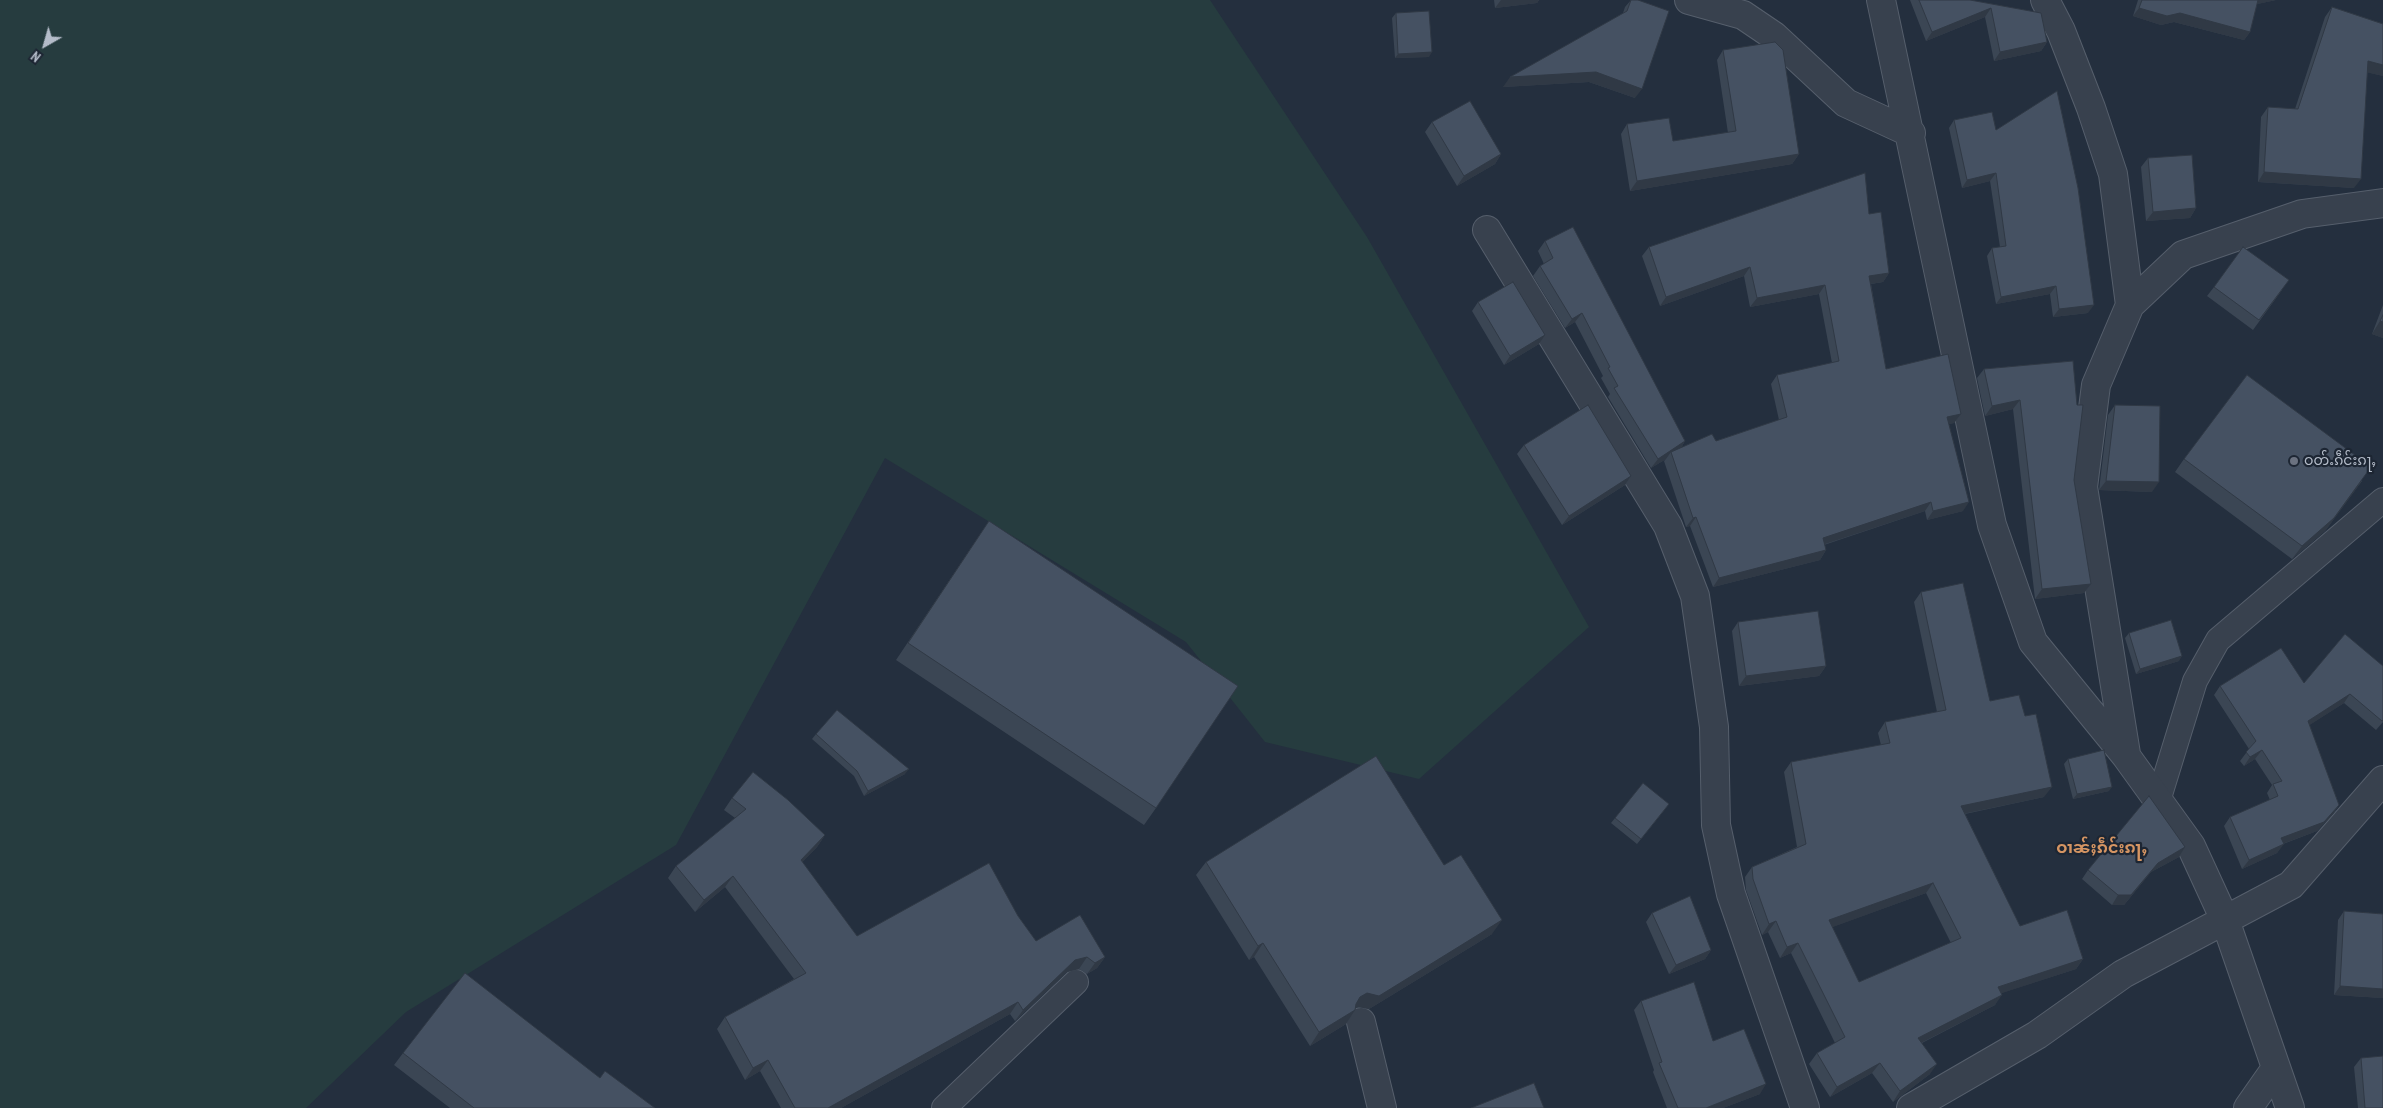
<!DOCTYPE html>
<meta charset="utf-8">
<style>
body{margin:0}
#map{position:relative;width:2383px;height:1108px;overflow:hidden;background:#242f3e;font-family:"PT Sans Narrow",sans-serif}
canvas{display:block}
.north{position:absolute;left:20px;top:20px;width:50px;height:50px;-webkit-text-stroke:4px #1d2633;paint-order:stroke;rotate:218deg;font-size:14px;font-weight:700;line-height:20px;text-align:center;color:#b4bcc9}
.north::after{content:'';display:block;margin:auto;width:18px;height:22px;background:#b4bcc9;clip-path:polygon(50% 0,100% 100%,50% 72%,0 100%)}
</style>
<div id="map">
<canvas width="2383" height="1108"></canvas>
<div class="north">N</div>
</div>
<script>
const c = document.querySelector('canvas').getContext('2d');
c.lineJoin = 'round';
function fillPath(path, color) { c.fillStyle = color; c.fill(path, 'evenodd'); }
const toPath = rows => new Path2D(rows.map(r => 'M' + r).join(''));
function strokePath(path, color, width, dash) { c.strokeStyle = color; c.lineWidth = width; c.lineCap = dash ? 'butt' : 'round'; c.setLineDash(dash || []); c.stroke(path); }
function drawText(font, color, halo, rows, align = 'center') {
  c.font = font + ' "PT Sans Narrow","Noto Sans Myanmar",sans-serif'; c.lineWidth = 4.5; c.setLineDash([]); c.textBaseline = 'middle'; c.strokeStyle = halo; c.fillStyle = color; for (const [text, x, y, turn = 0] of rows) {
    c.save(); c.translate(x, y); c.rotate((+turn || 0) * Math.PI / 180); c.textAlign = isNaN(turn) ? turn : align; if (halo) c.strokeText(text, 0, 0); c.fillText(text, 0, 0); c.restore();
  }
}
const green = toPath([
 [0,0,1210,0,1367,237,1589,627,1419,779,1265,742,1186,642,885,458,676,845,406,1012,306,1108,0,1108]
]);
const service = toPath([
 [2158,801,2195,681,2218,640,2383,500],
 [944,1108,1076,982]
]);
const minor = toPath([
 [1689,0,1743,15,1774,36,1846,103,1911,133],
 [1881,0,1992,525,2033,642,2126,756,2191,846,2225,920,2290,1108],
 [2045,0,2061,31,2091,108,2113,174,2130,305],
 [1487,230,1668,526,1695,596,1714,727,1716,825,1731,894,1805,1108],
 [2126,754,2083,487,2096,385,2130,305,2183,255,2302,214,2383,203],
 [1361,1022,1382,1108],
 [1911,1108,2037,1035,2123,974,2291,885,2383,780],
 [2248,1108,2276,1068]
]);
const wall = toPath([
 [1494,0,1539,0,1537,3,1495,8],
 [1631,0,1638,0,1635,98,1589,82,1503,87,1623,13,1625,7],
 [1910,0,1970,0,2041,13,2047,42,2041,51,1994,61,1985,17,1926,41],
 [2138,0,2276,0,2257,4,2250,32,2244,40,2174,22,2161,25,2133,16],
 [2332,7,2383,24,2383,76,2367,72,2354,188,2258,182,2261,117,2268,107,2295,109,2325,17],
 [1396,13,1429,57,1395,58,1392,18],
 [1723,50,1799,154,1792,164,1630,191,1621,134,1627,124,1673,141,1728,133,1717,60],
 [1954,120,1996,130,2088,313,2053,317,2050,294,1996,304,1987,256,1992,248,2000,247,1990,181,1962,188,1949,128],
 [1432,122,1501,154,1495,164,1457,186,1425,132],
 [2148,158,2196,208,2190,218,2146,221,2141,167],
 [1869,214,1889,273,1883,282,1871,284,1886,369,1961,414,1954,423,1949,424,1963,511,1927,520,1925,511,1824,545,1826,550,1820,560,1713,587,1690,526,1686,527,1664,461,1666,459,1651,468,1608,397,1610,394,1601,378,1603,376,1575,322,1565,328,1533,276,1540,266,1544,264,1538,251,1545,241,1685,441,1681,448,1716,441,1779,420,1771,384,1777,375,1832,363,1819,294,1750,307,1744,276,1660,306,1642,256,1649,247],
 [2214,287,2282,290,2253,330,2207,296],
 [1478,302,1539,344,1504,365,1472,311],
 [2383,305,2383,338,2372,334],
 [2073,361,2074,480,2091,584,2084,593,2035,599,2013,409,1985,416,1977,378,1984,369],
 [2115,405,2152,492,2099,490,2108,415],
 [1524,445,1631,476,1625,485,1562,525,1517,454],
 [2184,459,2362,481,2325,531,2292,559,2175,472],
 [989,521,1156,808,1144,825,896,660],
 [1921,592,1990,701,2044,797,1965,814,2020,926,2083,959,2076,969,2001,993,1995,1005,1922,1043,1930,1074,1893,1102,1872,1073,1830,1097,1809,1064,1817,1053,1835,1043,1791,953,1780,958,1768,932,1762,935,1746,890,1745,877,1752,867,1797,847,1784,772,1791,762,1881,745,1878,733,1885,722,1937,712,1914,602],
 [1926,893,1951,943,1859,982,1832,927],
 [1738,622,1826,666,1819,676,1739,686,1732,631],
 [2129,633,2179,661,2136,674,2125,638],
 [2345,634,2383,722,2376,730,2344,703,2309,725,2339,805,2333,814,2317,831,2283,844,2277,853,2242,869,2224,826,2230,817,2270,800,2267,793,2272,785,2255,759,2244,766,2240,761,2249,749,2214,695,2220,686,2304,683],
 [816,734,905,774,864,796,854,776,812,739],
 [2068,759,2109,791,2073,799,2064,764],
 [732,798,825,835,817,847,802,862,857,936,1018,916,1036,941,1105,957,1097,968,1087,974,1079,969,1067,972,1015,1021,1010,1014,841,1108,781,1108,760,1071,745,1080,717,1029,725,1017,794,979,725,887,695,912,668,878,676,866,735,818,724,810],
 [1666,808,1637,844,1611,823,1615,818],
 [2185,847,2179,857,2151,872,2124,905,2112,905,2082,879,2088,870],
 [1206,862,1444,865,1492,934,1369,1009,1358,1007,1355,1008,1346,1024,1310,1046,1254,957,1249,960,1196,875],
 [2344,911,2383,914,2383,998,2334,995,2338,920],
 [1652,913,1711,950,1705,959,1669,974,1646,922],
 [1641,1001,1713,1041,1760,1094,1723,1108,1667,1108,1653,1072,1654,1070,1634,1010],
 [403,1053,600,1078,655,1108,450,1108,394,1065],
 [2361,1058,2383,1108,2358,1108,2354,1067]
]);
const shadedWall = toPath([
 [1501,0,1539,0,1537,3,1495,8],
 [2257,0,2276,0,2253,5],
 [1991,8,1985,17,1926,41,1932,32],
 [2139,8,2180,13,2250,32,2244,40,2174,22,2161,25,2133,16],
 [2047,42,2041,51,1994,61,2000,52],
 [1432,52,1429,57,1395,58,1398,54],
 [2368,61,2383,65,2383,76,2361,71],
 [1596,72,1642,89,1635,98,1589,82,1503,87,1510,77],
 [1501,154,1495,164,1457,186,1464,176],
 [1799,154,1792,164,1630,191,1637,181],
 [2264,172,2361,179,2354,188,2258,182],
 [1996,173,1990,181,1962,188,1967,180],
 [2196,208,2190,218,2146,221,2153,212],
 [1750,267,1744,276,1660,306,1666,297],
 [1889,273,1883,282,1863,285,1869,276],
 [1825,285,1819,294,1750,307,1757,298],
 [2056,286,2050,294,1996,304,2001,297],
 [2094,305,2088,313,2053,317,2059,309],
 [1582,313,1575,322,1565,328,1572,319],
 [2380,321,2383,322,2383,338,2372,334],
 [1545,335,1539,344,1504,365,1510,356],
 [2020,400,2013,409,1985,416,1992,406],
 [1961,414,1954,423,1941,426,1947,417],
 [1685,441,1679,451,1671,452,1666,459,1651,468,1658,459],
 [1631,476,1625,485,1562,525,1569,516],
 [2106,481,2159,482,2152,492,2099,490],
 [2362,481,2325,531,2292,559,2302,546],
 [1931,502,1925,511,1816,547,1823,538],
 [1969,502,1963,511,1927,520,1933,511],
 [1696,517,1690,526,1686,527,1693,518],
 [1826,550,1820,560,1713,587,1719,578],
 [2091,584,2084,593,2035,599,2042,589],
 [2182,656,2179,661,2136,674,2140,669],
 [1826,666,1819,676,1739,686,1746,676],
 [2350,694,2344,703,2302,730,2308,721],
 [2262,750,2255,759,2244,766,2250,757],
 [909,769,905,774,864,796,868,791],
 [2052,787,2044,797,1953,816,1961,806],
 [2112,787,2109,791,2073,799,2077,794],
 [2339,805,2333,814,2317,831,2274,847,2281,838],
 [825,835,817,847,793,872,801,860],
 [2284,844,2277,853,2242,869,2249,860],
 [2185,847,2179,857,2151,872,2124,905,2112,905,2118,895,2158,863],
 [733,876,725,887,695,912,704,900],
 [1933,883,1926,893,1822,931,1829,920],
 [1502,920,1492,934,1369,1009,1358,1007,1351,1010,1360,997],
 [1776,921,1768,932,1762,935,1769,924],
 [1263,943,1254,957,1249,960,1258,946],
 [1798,943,1791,953,1780,958,1787,947],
 [1711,950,1705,959,1669,974,1676,965],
 [1087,957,1079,969,1067,972,1015,1021,1023,1010,1075,960],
 [1105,957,1097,968,1087,974,1095,963],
 [2083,959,2076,969,1990,997,1998,987],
 [2340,986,2383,989,2383,998,2334,995],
 [2002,995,1995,1005,1911,1048,1918,1038],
 [1018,1002,1010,1014,841,1108,828,1108],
 [1355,1010,1346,1024,1310,1046,1319,1032],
 [768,1060,760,1071,745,1080,753,1068],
 [1880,1063,1872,1073,1830,1097,1837,1087],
 [1937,1064,1930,1074,1893,1102,1900,1091],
 [1766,1084,1760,1094,1723,1108,1706,1108]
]);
const building = toPath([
 [1631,0,1638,0,1669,11,1642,89,1596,72,1510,77,1627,11,1631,0],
 [1919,0,1970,0,2041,13,2047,42,2000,52,1991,8,1932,32,1919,0],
 [2142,0,2258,0,2250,32,2180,13,2167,16,2139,8,2142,0],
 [2332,7,2383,24,2383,65,2368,61,2361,179,2264,172,2268,107,2298,109,2332,7],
 [1429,11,1432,52,1398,54,1396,13,1429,11],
 [1775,42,1783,50,1799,154,1637,181,1627,124,1669,118,1673,141,1736,131,1723,50,1775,42],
 [2057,91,2078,188,2094,305,2059,309,2056,286,2001,297,1992,248,2006,246,1996,173,1967,180,1954,120,1992,112,1996,130,2057,91],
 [1470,101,1501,154,1464,176,1432,122,1470,101],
 [2192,155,2196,208,2153,212,2148,158,2192,155],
 [1865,173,1869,214,1881,212,1889,273,1869,276,1886,369,1948,354,1961,414,1947,417,1969,502,1933,511,1931,502,1823,538,1826,550,1719,578,1696,517,1693,518,1671,452,1712,434,1716,441,1787,417,1777,375,1839,361,1825,285,1757,298,1750,267,1666,297,1649,247,1865,173],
 [1573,227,1685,441,1658,459,1614,388,1618,386,1608,368,1610,367,1582,313,1572,319,1540,266,1553,258,1545,241,1573,227],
 [2243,247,2289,280,2259,320,2214,287,2243,247],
 [1513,282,1545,335,1510,356,1478,302,1513,282],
 [2383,315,2383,322,2380,321,2383,315],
 [2073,361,2077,405,2083,405,2074,480,2091,584,2042,589,2020,400,1992,406,1984,369,2073,361],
 [2247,375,2371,467,2334,518,2302,546,2184,459,2247,375],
 [1588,405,1631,476,1569,516,1524,445,1588,405],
 [2115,405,2160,406,2159,482,2106,481,2115,405],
 [989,521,1238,686,1156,808,908,643,989,521],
 [1963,583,1990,701,2019,695,2025,716,2036,714,2052,787,1961,806,2020,926,2067,910,2083,959,1998,987,2002,995,1918,1038,1937,1064,1900,1091,1880,1063,1837,1087,1817,1053,1845,1037,1798,943,1787,947,1776,921,1769,924,1753,879,1752,867,1806,844,1791,762,1890,743,1885,722,1946,710,1921,592,1963,583],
 [1933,883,1961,938,1859,982,1829,920,1933,883],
 [1818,611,1826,666,1746,676,1738,622,1818,611],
 [2171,620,2182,656,2140,669,2129,633,2171,620],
 [2345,634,2383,666,2383,720,2382,721,2350,694,2308,721,2339,805,2324,822,2281,838,2284,844,2249,860,2230,817,2278,796,2273,784,2282,781,2262,750,2250,757,2246,752,2256,741,2220,686,2281,648,2304,683,2345,634],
 [837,710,909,769,868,791,857,771,816,734,837,710],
 [2104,750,2112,787,2077,794,2068,759,2104,750],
 [1376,756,1444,865,1461,855,1502,920,1379,996,1367,993,1360,997,1356,1004,1355,1010,1319,1032,1263,943,1258,946,1206,862,1376,756],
 [753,772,788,800,825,835,801,860,857,936,989,863,1018,916,1036,941,1080,915,1105,957,1095,963,1087,957,1075,960,1023,1010,1018,1002,828,1108,795,1108,768,1060,753,1068,725,1017,806,973,733,876,704,900,676,866,746,809,732,798,753,772],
 [1643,783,1669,804,1641,839,1615,818,1643,783],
 [2149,796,2185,847,2158,863,2131,895,2118,895,2088,870,2149,796],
 [1690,896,1711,950,1676,965,1652,913,1690,896],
 [2344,911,2383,914,2383,989,2340,986,2344,911],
 [465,973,600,1078,605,1071,655,1108,474,1108,403,1053,465,973],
 [1694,982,1713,1041,1744,1029,1766,1084,1706,1108,1678,1108,1659,1063,1662,1062,1641,1001,1694,982],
 [2383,1056,2383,1108,2365,1108,2361,1058,2383,1056],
 [1534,1083,1544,1108,1471,1108,1534,1083]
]);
const markers = [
 [2294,461,5,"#6b7280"]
];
const poiNames = [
 ["ဝတ်ႉၵဵင်းၵႃႇ",2304,461]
];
const quarterNames = [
 ["ဝၢၼ်ႈၵဵင်းၵႃႇ",2102,848]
];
fillPath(green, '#263c3f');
strokePath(service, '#565f6c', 26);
strokePath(minor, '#565f6c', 30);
strokePath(service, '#38414e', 24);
strokePath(minor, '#38414e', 28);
fillPath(wall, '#3b4654');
fillPath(shadedWall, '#303945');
fillPath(building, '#455162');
strokePath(building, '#303945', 1);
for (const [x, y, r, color] of markers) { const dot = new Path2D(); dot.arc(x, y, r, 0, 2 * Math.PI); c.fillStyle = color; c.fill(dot); strokePath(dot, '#1d2633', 2); }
drawText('14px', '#b4bcc9', '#1d2633', poiNames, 'left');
drawText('bold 16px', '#d59563', '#1d2633', quarterNames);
</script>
